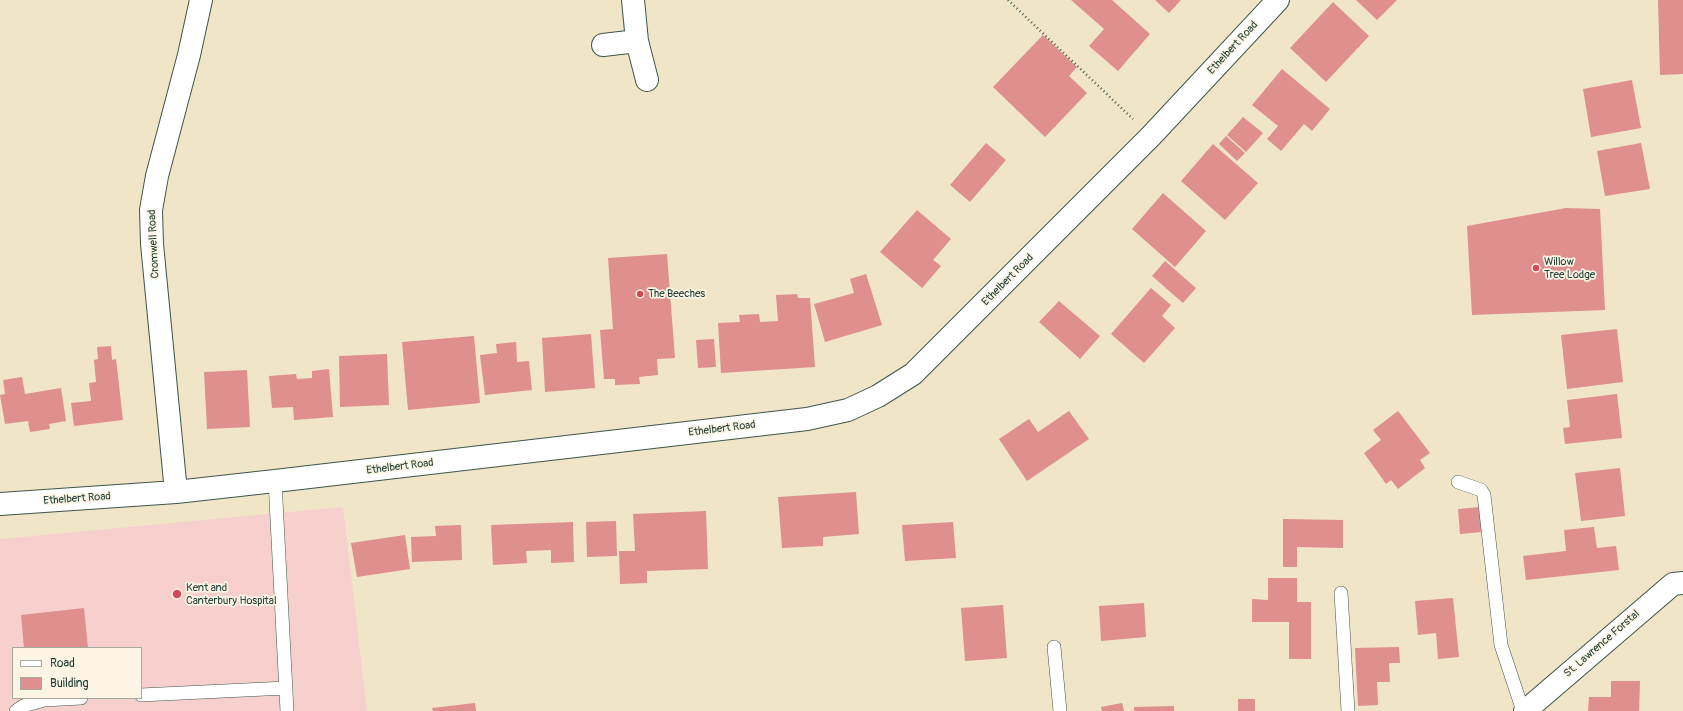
<!DOCTYPE html>
<style>
body{margin:0}
#map{position:relative;width:1683px;height:711px;overflow:hidden;background:#f1e5c8;font-family:Pangolin,sans-serif}
canvas{display:block}
.legend{position:absolute;left:12px;top:647px;width:130px;height:52px;box-sizing:border-box;background:#fcf5e5;border:1px solid #a4ab9e;margin:0;padding:5px 7px;list-style:none;font-size:12px;color:#1f3d34}
.legend li{display:flex;align-items:center;gap:8px;height:20px}
.legend b{width:20px;border:1px solid #a4ab9e}
</style>
<div id="map">
<canvas width="1683" height="711"></canvas>
<ul class="legend">
<li><b style="height:5px;background:#fff"></b>Road</li>
<li><b style="height:11px;background:#de8f8e"></b>Building</li>
</ul>
</div>
<script>
const c = document.querySelector('canvas').getContext('2d');
c.lineJoin = 'round';
function fillPath(path, color) { c.fillStyle = color; c.fill(path, 'evenodd'); }
const toPath = rows => new Path2D(rows.map(r => 'M' + r).join(''));
function strokePath(path, color, width, dash) { c.strokeStyle = color; c.lineWidth = width; c.lineCap = dash ? 'butt' : 'round'; c.setLineDash(dash || []); c.stroke(path); }
function drawText(font, color, halo, rows, align = 'center') {
  c.font = font + ' Pangolin,sans-serif'; c.lineWidth = 3.5; c.setLineDash([]); c.textBaseline = 'middle'; c.strokeStyle = halo; c.fillStyle = color; for (const [text, x, y, turn = 0] of rows) {
    c.save(); c.translate(x, y); c.rotate((+turn || 0) * Math.PI / 180); c.textAlign = isNaN(turn) ? turn : align; if (halo) c.strokeText(text, 0, 0); c.fillText(text, 0, 0); c.restore();
  }
}
const built = toPath([
 [343,507,367,711,0,711,0,539],
 [13,648,141,648,141,698,13,698]
]);
const building = toPath([
 [1071,0,1112,0,1150,34,1118,71,1089,46,1104,29],
 [1155,0,1181,0,1169,13],
 [1356,0,1397,0,1377,20],
 [1658,0,1683,0,1683,74,1660,75],
 [1333,2,1369,36,1326,82,1290,48],
 [1043,35,1077,67,1069,76,1087,93,1045,137,993,87],
 [1282,69,1330,109,1312,131,1304,124,1281,151,1267,139,1278,126,1252,105],
 [1632,80,1641,128,1591,137,1583,89],
 [1243,117,1263,133,1246,152,1227,135],
 [1226,136,1245,153,1237,161,1219,144],
 [986,143,1006,160,970,202,950,185],
 [1641,143,1650,189,1605,196,1597,151],
 [1213,144,1258,183,1225,220,1181,181],
 [1163,193,1206,231,1175,267,1132,229],
 [1566,208,1600,209,1605,310,1472,315,1467,226],
 [917,210,951,239,933,260,941,266,922,288,880,252],
 [667,254,675,358,657,359,658,375,639,377,640,384,615,385,615,379,604,379,600,330,613,329,608,258],
 [1165,261,1196,288,1183,303,1152,276],
 [866,274,882,325,825,342,814,304,854,293,850,279],
 [1151,288,1171,305,1162,316,1175,328,1144,363,1111,334],
 [797,294,798,298,810,298,815,367,721,373,718,323,740,322,739,315,759,314,760,322,778,321,776,295],
 [1059,301,1100,336,1080,359,1039,322],
 [1617,329,1623,382,1567,389,1561,335],
 [591,334,595,388,545,392,542,338],
 [474,336,480,403,408,410,402,342],
 [714,339,716,367,698,368,696,340],
 [516,342,517,362,529,361,532,390,485,395,480,355,497,353,496,344],
 [111,346,112,360,116,359,123,420,74,426,71,403,91,401,89,383,96,382,94,360,98,359,97,347],
 [387,354,389,405,340,407,339,356],
 [329,369,333,417,294,420,293,407,272,408,269,376,296,374,297,379,312,378,312,371],
 [247,370,250,427,207,429,204,372],
 [22,377,25,394,61,388,66,421,49,424,50,429,30,432,28,421,5,424,0,395,5,394,3,380],
 [1617,394,1622,438,1565,444,1563,428,1570,427,1567,400],
 [1069,411,1089,439,1027,481,999,439,1029,419,1038,432],
 [1398,411,1430,453,1420,460,1425,468,1398,489,1391,480,1386,484,1364,453,1381,440,1373,430],
 [1620,468,1625,516,1581,521,1575,473],
 [856,492,859,534,823,537,823,546,782,548,778,497],
 [1480,507,1482,532,1460,534,1458,509],
 [706,511,708,569,647,571,647,583,620,584,619,551,635,551,633,514],
 [1283,519,1343,520,1343,548,1297,547,1297,567,1283,567],
 [616,521,617,556,587,557,586,522],
 [573,522,574,562,551,563,551,550,526,551,527,563,493,565,491,525],
 [953,522,956,558,905,561,902,525],
 [461,525,462,560,412,562,411,537,436,536,435,526],
 [1594,527,1597,548,1616,546,1619,570,1526,580,1523,556,1566,551,1564,530],
 [405,535,410,569,357,577,351,543],
 [1268,578,1297,578,1297,602,1311,602,1311,659,1289,659,1289,622,1252,622,1252,599,1268,600],
 [1453,598,1459,657,1438,659,1436,633,1418,635,1415,601],
 [1144,603,1146,637,1101,641,1099,606],
 [1003,605,1007,658,965,661,961,608],
 [84,608,88,648,24,648,21,615],
 [1399,647,1400,663,1389,663,1390,682,1377,682,1378,705,1358,706,1355,648],
 [1611,681,1640,681,1639,711,1588,711,1589,697,1611,697],
 [1238,699,1255,699,1255,711,1238,711],
 [475,703,476,711,433,711,432,708],
 [1122,703,1124,711,1102,711,1101,707],
 [1174,706,1174,711,1134,711,1134,707]
]);
const path = toPath([
 [1008,0,1133,119]
]);
const service = toPath([
 [275,481,287,711],
 [1458,482,1481,490,1484,495,1501,645,1523,711],
 [1341,593,1348,711],
 [1054,647,1060,711],
 [141,695,286,688],
 [16,711,23,706,44,700,81,698]
]);
const minor = toPath([
 [633,0,637,41,647,80],
 [603,45,637,41],
 [176,492,152,244,151,210,157,176,189,55,201,0],
 [0,504,176,492,275,481,807,419,848,410,878,396,913,374,1151,136,1278,0],
 [1525,711,1673,584,1683,583]
]);
const markers = [
 [1536,268,4,"#d1495b"],
 [640,294,4,"#d1495b"],
 [177,594,5,"#d1495b"]
];
const streetNames = [
 ["Ethelbert Road",1233,48,-47],
 ["Cromwell Road",154,244,-93],
 ["Ethelbert Road",1008,280,-45],
 ["Ethelbert Road",722,429,-7],
 ["Ethelbert Road",400,467,-7],
 ["Ethelbert Road",77,499,-4],
 ["St. Lawrence Forstal",1602,644,-41]
];
const poiNames = [
 ["Willow",1544,262],
 ["Tree Lodge",1544,275],
 ["The Beeches",648,294],
 ["Kent and",186,588],
 ["Canterbury Hospital",186,601]
];
fillPath(built, '#f7d0cd');
fillPath(building, '#de8f8e');
strokePath(service, '#3e564a', 14);
strokePath(minor, '#3e564a', 24);
strokePath(path, '#3e564a', 2.5, [1, 3]);
strokePath(service, '#fff', 13);
strokePath(minor, '#fff', 22);
for (const [x, y, r, color] of markers) { const dot = new Path2D(); dot.arc(x, y, r, 0, 2 * Math.PI); c.fillStyle = color; c.fill(dot); strokePath(dot, '#fcf5e5', 1.5); }
drawText('11px', '#1f3d34', '#fcf5e5', streetNames);
drawText('11px', '#1f3d34', '#fcf5e5', poiNames, 'left');
</script>
